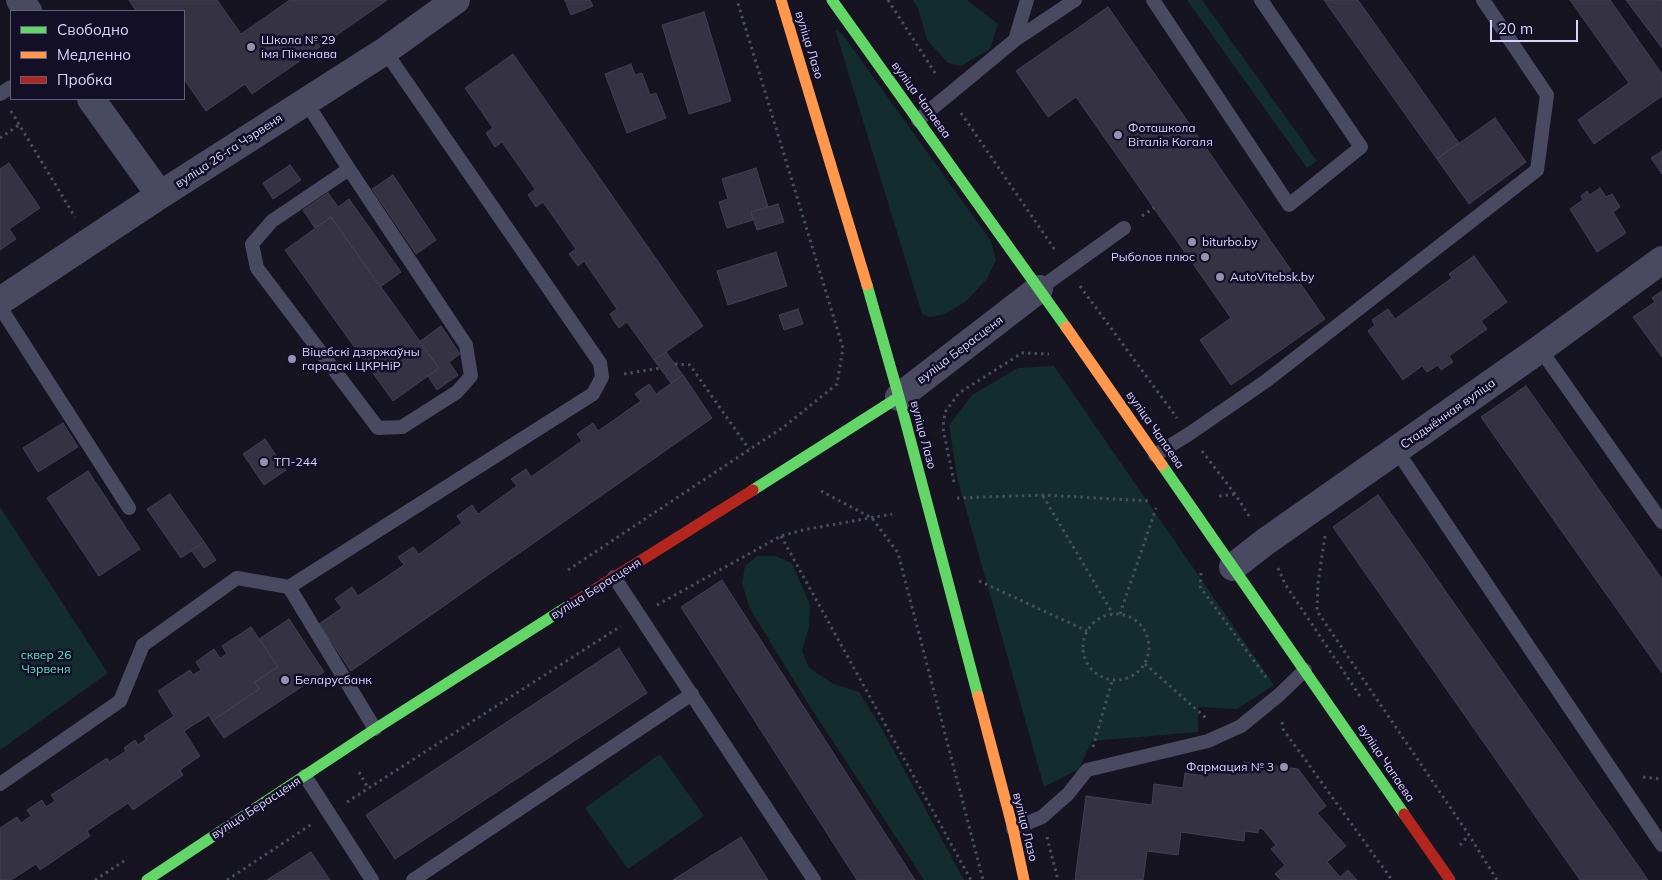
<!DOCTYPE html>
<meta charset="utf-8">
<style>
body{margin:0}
#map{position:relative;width:1662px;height:880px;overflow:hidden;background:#161421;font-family:Mulish,sans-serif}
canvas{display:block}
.legend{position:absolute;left:10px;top:10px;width:175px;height:90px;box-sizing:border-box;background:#130f26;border:1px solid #625e7d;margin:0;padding:6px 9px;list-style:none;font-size:15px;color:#d9d4ff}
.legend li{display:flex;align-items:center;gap:10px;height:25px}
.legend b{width:25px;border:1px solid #625e7d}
.scale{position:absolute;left:1490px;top:20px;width:88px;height:22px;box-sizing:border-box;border:2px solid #d9d4ff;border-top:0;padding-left:6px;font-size:15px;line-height:18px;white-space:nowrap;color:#d9d4ff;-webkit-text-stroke:4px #130f26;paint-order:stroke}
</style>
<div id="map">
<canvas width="1662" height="880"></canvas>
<ul class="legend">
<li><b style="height:6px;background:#63d668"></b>Свободно</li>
<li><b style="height:6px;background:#ff974d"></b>Медленно</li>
<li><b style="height:6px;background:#b3261e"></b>Пробка</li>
</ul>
<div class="scale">20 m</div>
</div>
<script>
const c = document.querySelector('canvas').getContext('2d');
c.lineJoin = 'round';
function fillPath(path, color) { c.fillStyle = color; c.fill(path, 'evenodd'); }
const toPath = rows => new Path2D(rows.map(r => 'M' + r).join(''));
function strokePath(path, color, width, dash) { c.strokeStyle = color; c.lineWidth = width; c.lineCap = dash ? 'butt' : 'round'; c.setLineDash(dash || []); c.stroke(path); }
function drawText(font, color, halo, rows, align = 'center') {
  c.font = font + ' Mulish,sans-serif'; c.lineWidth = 5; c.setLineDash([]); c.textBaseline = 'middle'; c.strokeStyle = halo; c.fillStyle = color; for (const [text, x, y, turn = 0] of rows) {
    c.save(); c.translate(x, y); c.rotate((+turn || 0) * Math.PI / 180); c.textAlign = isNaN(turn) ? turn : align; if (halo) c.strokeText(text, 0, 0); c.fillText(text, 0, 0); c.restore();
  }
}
const green = toPath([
 [913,0,967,0,998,24,990,49,961,66,948,63,927,40,918,8],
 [1187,0,1202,0,1317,161,1307,168],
 [835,29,843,35,991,241,996,260,987,279,965,302,945,314,930,317,922,314],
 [1054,366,1274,685,1237,709,1198,707,1198,732,1092,741,1079,769,1044,787,957,477,949,425,972,395,1018,368],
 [0,507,108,673,0,750],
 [757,556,775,556,792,563,810,605,809,627,802,651,809,668,834,684,859,692,882,729,964,880,924,880,809,705,750,609,742,583,745,566],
 [660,754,704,816,628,869,585,808]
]);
const building = toPath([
 [129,0,217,0,241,34,290,0,387,0,252,94,245,84,206,111,184,79,184,11,136,11,129,0],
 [565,0,590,0,593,6,571,15,565,0],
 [1324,0,1358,0,1459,143,1437,159,1324,0],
 [1570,0,1610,0,1662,74,1662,96,1594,144,1578,120,1629,83,1570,0],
 [1626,0,1662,0,1662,48,1626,0],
 [1108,7,1325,319,1231,385,1200,340,1231,318,1076,97,1048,117,1016,71,1108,7],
 [704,12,731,101,689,114,662,25,704,12],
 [513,54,703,326,654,360,627,322,619,328,614,321,610,314,617,309,584,261,578,266,569,254,576,249,543,202,536,207,528,195,535,189,502,142,495,147,486,133,493,128,465,88,513,54],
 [631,64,635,75,642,73,650,95,656,93,666,118,627,133,605,74,631,64],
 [1495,118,1526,162,1469,204,1437,159,1495,118],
 [1662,151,1662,174,1651,158,1662,151],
 [9,163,40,208,9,229,16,239,0,250,0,169,9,163],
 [290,165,301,180,273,199,263,183,290,165],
 [756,168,768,207,751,212,753,220,727,228,719,202,728,199,722,179,756,168],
 [393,175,436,240,416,254,372,189,393,175],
 [1600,188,1606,197,1612,194,1620,207,1613,212,1626,233,1597,252,1570,209,1583,200,1581,196,1587,191,1590,195,1600,188],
 [328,193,338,207,349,199,401,272,380,287,331,217,315,228,303,210,328,193],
 [778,204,784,222,757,230,751,212,778,204],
 [331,217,439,368,393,401,285,250,331,217],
 [776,252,787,286,728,305,717,271,776,252],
 [1474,256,1507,302,1481,321,1487,329,1449,356,1453,362,1441,370,1438,365,1427,372,1422,366,1403,380,1368,331,1375,325,1372,320,1388,309,1395,319,1452,278,1449,274,1474,256],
 [1662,291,1662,357,1633,317,1655,302,1652,298,1662,291],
 [798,309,803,324,784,330,779,315,798,309],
 [441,326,460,354,449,362,458,375,437,390,428,376,439,368,419,342,441,326],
 [666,352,683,375,671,383,654,360,666,352],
 [683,375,712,418,351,671,319,624,342,608,335,599,352,587,358,596,404,565,398,557,413,547,419,554,462,523,457,516,464,511,472,505,478,514,517,486,511,479,526,469,531,477,582,441,577,434,593,423,598,431,641,401,635,394,649,384,656,394,683,375],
 [1526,386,1662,579,1662,673,1481,417,1526,386],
 [63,423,78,447,38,472,23,448,63,423],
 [265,439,286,470,264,485,243,454,265,439],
 [88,471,140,549,99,576,47,498,88,471],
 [170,494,204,542,181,558,147,509,170,494],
 [1378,495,1569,767,1648,880,1580,880,1333,527,1378,495],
 [204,542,216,560,204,568,191,550,204,542],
 [722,580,915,880,857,880,735,690,681,607,722,580],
 [289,619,324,672,224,738,212,721,259,689,255,682,278,667,259,639,289,619],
 [251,627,278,667,255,682,259,689,212,721,209,715,184,731,200,756,180,770,183,775,133,810,128,803,87,831,90,836,40,870,36,864,11,880,0,880,0,828,17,817,21,823,31,816,27,810,42,800,46,807,55,801,51,795,107,758,109,762,126,751,124,748,135,740,138,745,146,739,144,736,174,716,158,691,190,670,193,675,201,670,196,662,214,649,220,658,227,654,222,646,251,627],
 [619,648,647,693,395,859,366,815,619,648],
 [1244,762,1298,769,1326,806,1317,813,1346,846,1327,862,1340,877,1348,870,1357,880,1281,880,1275,874,1285,865,1271,849,1276,845,1263,829,1259,828,1258,833,1245,831,1244,841,1181,832,1178,855,1147,851,1143,880,1075,880,1086,796,1152,805,1154,784,1183,788,1185,773,1204,776,1205,766,1243,771,1244,762],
 [741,837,768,880,673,880,741,837],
 [311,852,330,880,267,880,311,852]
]);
const path = toPath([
 [888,0,937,76],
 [11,111,75,217],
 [961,113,1055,250],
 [0,138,19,125],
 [1142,216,1154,208],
 [1080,286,1177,418],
 [675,364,690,365,749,449],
 [624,374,660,368],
 [1202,451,1235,494,1251,519],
 [954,482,943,428,945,412,959,393,1022,353,1049,354],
 [821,491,872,518,898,553,983,880],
 [1043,496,1113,614],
 [1219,496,1235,494],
 [957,498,1043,495,1151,501],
 [781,536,971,880],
 [1325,536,1318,583,1317,611,1469,835,1497,880],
 [1278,568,1285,584,1362,699],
 [568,570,785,426,837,384,843,348,737,0],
 [1201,573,1200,587,1266,677],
 [979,581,1087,631],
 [657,605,781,536,803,530,892,514],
 '1083 647a33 33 0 1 1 66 0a33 33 0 1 1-66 0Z',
 [1120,614,1156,508],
 [1145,664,1206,718],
 [1282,722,1283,729,1392,880],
 [1093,747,1112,681],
 [359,772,368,788],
 [1643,777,1662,779],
 [347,802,621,626],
 [1047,837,1058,880],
 [1460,845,1469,835],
 [95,880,124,861],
 [227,880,312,824]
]);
const lane = toPath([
 [1153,0,1289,205,1361,147,1261,0],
 [1015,40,1075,0],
 [0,94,11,87],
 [306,102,349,169,466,345,471,376,457,392,402,427,378,428,257,268,252,244,272,221,349,169],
 [918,120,1015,40,1027,0],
 [1039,289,1124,228],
 [0,307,129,508],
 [1540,349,1662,522],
 [1397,451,1662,845],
 [1155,455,1189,434,1266,381,1537,170,1547,95,1483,0],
 [614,577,814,880],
 [289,587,375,729],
 [305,776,372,880],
 [0,784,120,701,143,645,237,578,289,587,593,394,602,377,600,363,385,51],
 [1013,829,1042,817,1068,794,1087,770,1208,741,1241,726,1279,695,1305,670],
 [413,880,692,694]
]);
const street = toPath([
 [20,0,28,11],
 [91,99,160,195],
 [0,301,160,195,385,51,456,0],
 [899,397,1039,289],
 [1233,567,1265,542,1540,349,1662,260]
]);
const fast = toPath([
 [832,0,1066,327],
 [867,285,899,397,978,696],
 [1162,465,1404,814],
 [753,490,899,397],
 [147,880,375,729,570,605]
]);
const slow = toPath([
 [781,0,867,285],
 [1066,327,1162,465],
 [978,696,1013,829,1024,880]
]);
const jam = toPath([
 [570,605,753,490],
 [1404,814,1450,880]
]);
const markers = [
 [251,47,5,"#9591b1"],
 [1118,135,5,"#9591b1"],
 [1192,242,5,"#9591b1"],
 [1205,257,5,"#9591b1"],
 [1220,277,5,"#9591b1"],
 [292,359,5,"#9591b1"],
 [264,462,5,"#9591b1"],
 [285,680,5,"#9591b1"],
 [1284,767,5,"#9591b1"]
];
const poiNames = [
 ["Школа № 29",261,40],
 ["імя Піменава",261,54],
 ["Фоташкола",1128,128],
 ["Віталія Когаля",1128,142],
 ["biturbo.by",1202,242],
 ["Рыболов плюс",1195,257,"right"],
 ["AutoVitebsk.by",1230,277],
 ["Віцебскі дзяржаўны",302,352],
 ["гарадскі ЦКРНіР",302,366],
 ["ТП-244",274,462],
 ["Беларусбанк",295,680],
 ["Фармация № 3",1274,767,"right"]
];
const streetNames = [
 ["вуліца Лазо",809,45,73],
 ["вуліца Чапаева",921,100,54],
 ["вуліца 26-га Чэрвеня",229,151,-33],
 ["вуліца Берасценя",960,350,-37],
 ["Стадыённая вуліца",1448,414,-35],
 ["вуліца Чапаева",1155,430,55],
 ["вуліца Лазо",923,435,75],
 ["вуліца Берасценя",596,589,-32],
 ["вуліца Чапаева",1386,763,56],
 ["вуліца Берасценя",256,808,-33],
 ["вуліца Лазо",1025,827,76]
];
const parkNames = [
 ["сквер 26",46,655],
 ["Чэрвеня",46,669]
];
fillPath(green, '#132c2d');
fillPath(building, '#343243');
strokePath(building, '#433f54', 1);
strokePath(path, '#44505f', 3, [2.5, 4]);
strokePath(lane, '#4a4962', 14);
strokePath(street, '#4a4962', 28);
strokePath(fast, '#63d668', 11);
strokePath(slow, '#ff974d', 11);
strokePath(jam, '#b3261e', 11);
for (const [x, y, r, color] of markers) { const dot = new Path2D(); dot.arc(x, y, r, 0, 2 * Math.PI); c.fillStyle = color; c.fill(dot); strokePath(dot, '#130f26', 2); }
drawText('12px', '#d9d4ff', '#130f26', poiNames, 'left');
drawText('12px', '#d9d4ff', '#130f26', streetNames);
drawText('12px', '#5fe0c0', '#130f26', parkNames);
</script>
